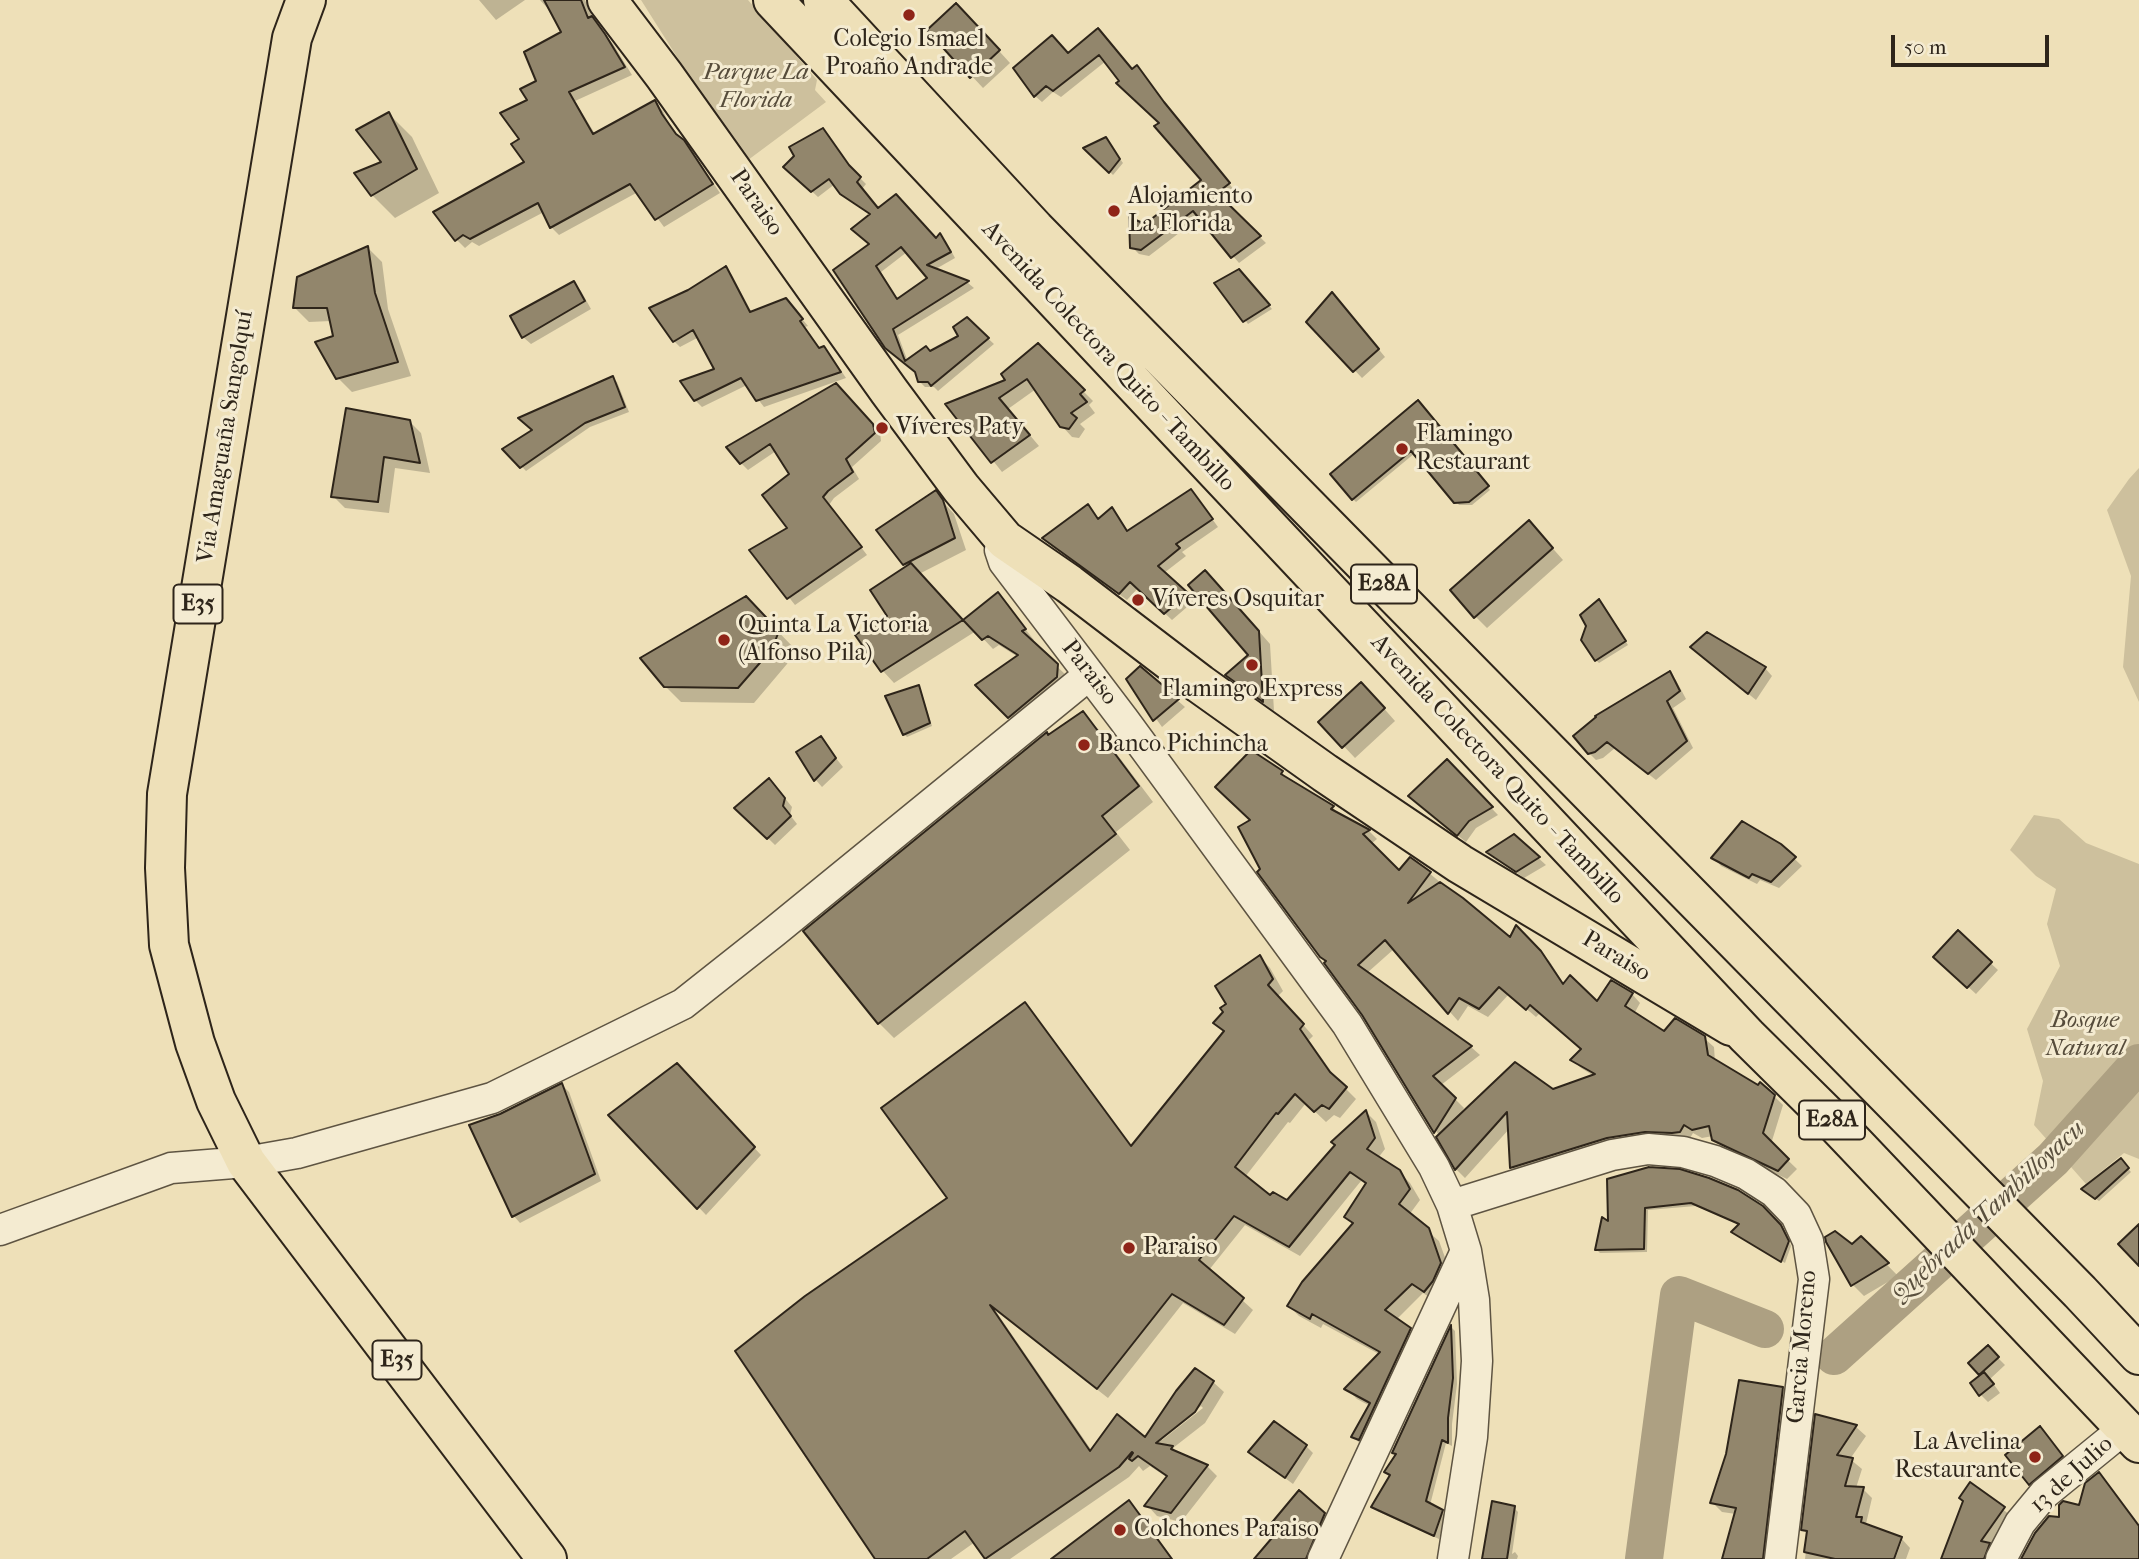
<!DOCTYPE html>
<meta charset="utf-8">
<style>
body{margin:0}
#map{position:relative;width:2139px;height:1559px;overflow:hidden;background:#eee0b8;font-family:"IM FELL French Canon",serif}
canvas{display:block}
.scale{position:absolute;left:1891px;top:35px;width:158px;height:32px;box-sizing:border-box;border:4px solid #2e251a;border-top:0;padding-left:9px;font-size:21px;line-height:24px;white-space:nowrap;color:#2e251a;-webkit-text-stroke:5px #f4ebd1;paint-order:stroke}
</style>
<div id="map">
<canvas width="2139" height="1559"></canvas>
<div class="scale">50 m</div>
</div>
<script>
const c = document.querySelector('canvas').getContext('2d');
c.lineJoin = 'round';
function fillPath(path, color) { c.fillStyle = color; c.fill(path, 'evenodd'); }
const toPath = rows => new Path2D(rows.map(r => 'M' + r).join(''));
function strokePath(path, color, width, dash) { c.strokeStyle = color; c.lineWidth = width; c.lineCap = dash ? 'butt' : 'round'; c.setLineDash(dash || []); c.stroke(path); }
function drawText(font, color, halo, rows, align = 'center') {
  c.font = font + ' "IM FELL French Canon",serif'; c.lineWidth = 6; c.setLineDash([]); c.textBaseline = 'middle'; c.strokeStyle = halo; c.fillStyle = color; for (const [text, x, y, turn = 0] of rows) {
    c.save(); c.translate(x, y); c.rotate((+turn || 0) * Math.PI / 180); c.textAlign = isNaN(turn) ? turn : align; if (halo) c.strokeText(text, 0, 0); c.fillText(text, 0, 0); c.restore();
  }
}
const green = toPath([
 [641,0,748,0,817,80,815,90,826,102,744,163],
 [2139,468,2139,702,2123,667,2131,576,2107,510,2129,479],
 [2034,815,2059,819,2086,843,2139,864,2139,1159,2124,1153,2086,1184,2034,1125,2043,1081,2027,1029,2060,966,2047,924,2056,889,2036,876,2010,850]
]);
const shadow = toPath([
 [479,0,525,0,496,20],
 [540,0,585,0,593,19,613,44,632,75,575,101,595,134,655,103,663,111,669,124,691,150,720,193,664,227,638,192,559,235,551,227,544,212,479,246,472,242,465,248,457,240,526,163,522,139,529,101,564,33,551,12],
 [968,17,1010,63,983,88,929,30],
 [1098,30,1133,71,1137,67,1144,74,1170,111,1235,191,1222,200,1266,243,1239,263,1200,217,1149,256,1139,254,1132,247,1145,226,1204,180,1161,123,1106,61,1061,97,1053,92,1042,102,1035,96,1069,55],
 [389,114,412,137,439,193,395,218,372,195,384,163],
 [823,130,855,173,866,184,862,189,878,209,936,240,940,236,946,241,955,258,934,270,968,283,974,288,898,335,908,362,930,353,961,337,967,319,994,344,938,391,934,387,925,387,919,381,917,373,894,354,871,245,871,215,848,199,835,184,818,197,786,167],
 [907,252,929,278,898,301,881,272],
 [1108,142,1123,163,1113,175,1086,148],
 [368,248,382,262,388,309,411,376,352,392,338,378,331,321,309,322,295,308],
 [726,268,732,275,752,313,792,307,808,326,805,327,820,349,823,348,830,354,846,378,764,407,747,385,702,407,695,400,716,370,699,337,680,347,674,341,689,291],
 [1242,274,1272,309,1248,324,1217,283],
 [574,283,581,291,591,309,531,344,523,337],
 [1340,302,1385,357,1362,378,1308,321],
 [1037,345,1093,401,1089,405,1095,413,1080,424,1085,429,1079,438,1072,437,1062,426,1036,389,1008,409,1039,446,1002,472,948,404,1007,381],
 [612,378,617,382,629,412,590,427,526,471,505,449],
 [843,392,880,433,881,441,852,467,859,479,834,498,829,505,867,555,795,605,752,551,790,528,791,475,776,451,748,470,741,463],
 [1421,405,1490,490,1472,505,1459,505,1415,453,1356,502,1353,499],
 [409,421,421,433,430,473,395,468,389,513,345,508,333,496],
 [935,493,954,514,966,550,919,574,964,622,998,595,1034,640,1031,642,1067,676,1020,727,977,685,1018,657,999,645,993,649,976,631,894,683,883,671,857,636,890,616,907,567,904,564],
 [1197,498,1218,527,1182,552,1186,556,1164,573,1194,601,1172,620,1138,588,1127,600,1051,544,1088,506,1099,520,1112,509,1129,532],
 [1540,534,1563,560,1487,628,1475,616],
 [1217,583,1270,644,1274,711,1239,686,1228,675,1251,655],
 [1602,605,1628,645,1599,663,1596,660,1588,626],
 [761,614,794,648,787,664,754,703,681,702,665,686],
 [1700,655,1765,668,1772,676,1756,700],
 [1140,668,1185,707,1162,727,1128,679],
 [1669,673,1676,680,1686,699,1673,708,1693,748,1656,780,1615,748,1603,758,1596,760,1589,753],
 [918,687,921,690,932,726,907,737,904,734],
 [1373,696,1395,721,1355,758,1321,722],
 [1083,714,1098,729,1153,802,1116,832,1130,850,894,1038,879,1023,1048,736],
 [820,738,843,767,822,787,815,779],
 [1251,752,1282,773,1292,782,1333,808,1342,817,1369,831,1377,839,1371,844,1399,872,1429,873,1510,940,1517,928,1550,962,1564,984,1598,1004,1632,994,1640,1003,1634,1014,1664,1033,1704,1038,1714,1047,1715,1062,1774,1096,1783,1105,1771,1144,1797,1169,1787,1179,1723,1148,1713,1136,1702,1138,1693,1133,1689,1140,1521,1176,1512,1168,1510,1128,1465,1178,1456,1169,1440,1137,1363,1014,1263,869,1253,821],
 [1394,949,1458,1021,1468,1006,1488,1017,1509,994,1536,1017,1540,1013,1583,1049,1572,1060,1581,1068,1594,1076,1552,1091,1459,1116,1464,1108,1441,1085,1480,1055,1471,1047,1367,973],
 [1447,762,1498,815,1476,828,1466,842,1418,804],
 [776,787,792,807,790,815,797,824,775,845,737,808],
 [1514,836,1546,865,1524,878,1489,852],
 [1780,845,1802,866,1779,888,1760,880,1757,884,1721,866,1714,858],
 [1958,933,1998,970,1976,994,1936,957],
 [1260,957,1270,968,1283,991,1278,996,1313,1036,1309,1040,1338,1081,1356,1099,1340,1118,1334,1115,1326,1122,1306,1103,1290,1123,1288,1122,1245,1177,1271,1197,1287,1202,1366,1112,1376,1122,1385,1149,1378,1158,1399,1172,1410,1183,1420,1200,1409,1215,1439,1241,1451,1274,1435,1301,1423,1293,1396,1320,1420,1340,1363,1447,1353,1436,1370,1406,1357,1399,1347,1389,1379,1354,1323,1324,1321,1328,1299,1316,1289,1306,1354,1225,1346,1217,1367,1185,1361,1181,1300,1256,1245,1225,1209,1270,1253,1310,1235,1334,1183,1303,1108,1398,995,1310,1092,1451,1145,1439,1213,1382,1224,1392,1205,1423,1173,1448,1180,1455,1207,1466,1217,1476,1181,1522,1157,1516,1147,1505,1168,1478,1150,1466,1143,1471,1139,1466,1129,1477,1010,1559,987,1559,975,1542,951,1559,877,1559,950,1199,1025,1004,1035,1015,1132,1147,1224,1033,1215,1023],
 [1201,1406,1203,1408,1162,1440,1162,1436],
 [677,1065,761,1155,706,1215,611,1115],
 [562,1085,569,1092,601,1181,520,1223,513,1215,500,1115],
 [2121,1161,2131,1172,2099,1201,2086,1192],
 [1609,1180,1762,1207,1784,1230,1791,1246,1785,1263,1736,1235,1733,1232,1740,1225,1696,1206,1648,1210,1647,1252,1600,1253,1597,1250,1610,1224],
 [1861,1238,1898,1276,1864,1296,1853,1285,1852,1247],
 [1452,1328,1455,1331,1457,1384,1452,1424,1452,1446,1446,1443,1430,1505,1446,1516,1439,1539,1377,1511,1373,1507,1391,1476,1397,1455,1394,1452],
 [1988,1348,2005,1365,1990,1379,2000,1393,1988,1402,1981,1395,1982,1376,1971,1363],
 [1782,1389,1792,1398,1773,1559,1724,1559,1736,1514,1722,1512,1712,1502],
 [1817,1416,1856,1427,1866,1436,1850,1459,1862,1469,1856,1488,1863,1489,1872,1498,1866,1524,1901,1538,1910,1548,1906,1559,1895,1559,1902,1541,1898,1541,1892,1559,1805,1559,1808,1534,1803,1529],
 [2047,1436,2069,1464,2037,1491,2030,1484],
 [1306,1446,1313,1453,1293,1484,1250,1452],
 [2099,1474,2139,1525,2139,1559,2021,1559,2061,1519,2080,1507],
 [1971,1485,2014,1518,1996,1559,1943,1559],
 [1129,1503,1140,1514,1173,1559,1054,1559],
 [1514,1508,1518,1512,1512,1554,1515,1552,1518,1556,1517,1559,1484,1559],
 [1324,1514,1336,1526,1320,1559,1262,1559]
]);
const river = toPath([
 [1834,1356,2053,1159,2139,1063],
 [1644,1559,1679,1295,1765,1329]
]);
const building = toPath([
 [544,0,581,0,588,18,592,16,605,34,625,67,569,92,593,134,655,100,662,114,676,134,684,140,713,184,655,220,630,184,550,228,538,203,470,239,463,235,455,241,433,212,524,162,511,144,519,139,500,113,527,100,520,89,536,81,524,52,561,32,544,0],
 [956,3,1000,50,970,78,927,30,956,3],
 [1098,28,1132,69,1137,65,1164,102,1230,183,1217,193,1261,236,1231,258,1193,211,1141,250,1130,248,1129,217,1145,224,1201,180,1154,126,1159,123,1116,83,1119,81,1099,55,1053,91,1046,86,1034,97,1013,68,1052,35,1068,53,1098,28],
 [389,112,417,169,371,196,354,173,381,162,356,130,389,112],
 [823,128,849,165,861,177,857,182,878,208,896,194,936,238,940,233,951,252,927,265,969,281,893,329,905,361,926,346,930,351,958,336,953,327,967,317,989,338,931,386,928,382,918,382,915,372,885,348,833,270,869,244,851,229,870,214,840,194,829,179,811,192,783,167,794,156,789,147,823,128],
 [901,247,927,278,897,299,876,266,901,247],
 [1106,137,1120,159,1109,173,1083,148,1106,137],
 [368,246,375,293,398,362,336,379,315,342,333,336,327,308,293,308,297,277,368,246],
 [726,266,750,312,786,298,803,319,800,321,819,348,824,346,841,372,756,401,741,378,694,401,680,381,714,369,693,330,673,342,649,308,688,290,726,266],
 [1239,269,1270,305,1243,322,1214,283,1239,269],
 [574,281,585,301,522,338,510,316,574,281],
 [1332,292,1379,349,1353,372,1306,322,1332,292],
 [1038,343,1085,390,1080,394,1087,402,1071,413,1077,418,1069,429,1060,427,1027,379,999,398,1030,435,991,463,945,404,1005,380,1001,374,1038,343],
 [613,376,625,407,585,423,520,468,502,449,532,430,518,418,613,376],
 [836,383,873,424,875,433,846,459,853,472,828,491,823,497,862,547,787,599,749,550,787,528,762,495,789,474,770,444,740,464,726,447,836,383],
 [1418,400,1489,486,1469,502,1454,503,1411,451,1352,500,1330,474,1418,400],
 [346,408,410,420,420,463,384,457,378,502,331,497,346,408],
 [1191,489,1213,519,1176,544,1180,548,1158,566,1188,593,1164,614,1130,582,1119,594,1042,538,1088,504,1098,519,1112,507,1127,531,1191,489],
 [936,490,943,500,955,538,903,565,876,530,936,490],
 [1529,520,1553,548,1474,618,1450,590,1529,520],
 [911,563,963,620,881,672,855,635,887,616,870,590,911,563],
 [1205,570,1259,631,1263,702,1225,675,1248,655,1188,585,1205,570],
 [998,592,1026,629,1022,631,1058,664,1057,677,1008,718,975,685,1018,655,988,636,982,640,963,620,998,592],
 [746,596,779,631,772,649,738,688,664,687,640,658,746,596],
 [1599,599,1626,641,1595,661,1581,640,1586,626,1580,615,1599,599],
 [1707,632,1766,667,1748,694,1690,647,1707,632],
 [1140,666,1179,699,1153,721,1126,679,1140,666],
 [1670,671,1680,691,1667,701,1687,741,1648,774,1607,742,1595,752,1588,754,1573,736,1596,717,1595,716,1670,671],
 [1361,682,1385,708,1342,748,1318,722,1361,682],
 [919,685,930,723,903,735,885,696,919,685],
 [1083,711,1139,786,1102,816,1116,834,878,1024,803,931,1047,732,1048,735,1083,711],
 [821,736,836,758,814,781,796,752,821,736],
 [1251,750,1283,771,1281,774,1334,806,1331,809,1370,830,1363,834,1399,870,1410,857,1431,872,1408,903,1440,882,1463,898,1510,937,1516,925,1541,951,1563,984,1570,975,1597,1001,1611,980,1633,993,1625,1006,1664,1031,1675,1018,1705,1036,1708,1055,1758,1085,1760,1082,1775,1095,1763,1133,1789,1159,1778,1171,1712,1140,1709,1126,1692,1130,1684,1125,1680,1132,1672,1133,1645,1132,1607,1138,1510,1168,1507,1112,1455,1170,1436,1137,1515,1062,1553,1089,1595,1074,1570,1060,1581,1049,1530,1005,1526,1010,1499,987,1479,1009,1459,998,1448,1014,1385,940,1358,965,1472,1046,1433,1076,1456,1098,1434,1133,1362,1015,1324,963,1326,961,1320,957,1257,872,1260,869,1238,827,1250,820,1215,787,1251,750],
 [1447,759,1493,807,1469,821,1457,836,1408,796,1447,759],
 [769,778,785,798,783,806,791,816,767,839,734,808,769,778],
 [1742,821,1781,844,1796,857,1771,882,1752,874,1749,878,1711,858,1742,821],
 [1514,834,1540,857,1516,872,1486,852,1514,834],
 [1958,930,1992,962,1967,988,1933,957,1958,930],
 [1260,955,1273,979,1268,985,1304,1024,1300,1029,1330,1072,1347,1087,1329,1109,1322,1105,1314,1112,1295,1094,1278,1114,1276,1113,1235,1167,1270,1195,1273,1192,1287,1200,1335,1145,1331,1142,1366,1110,1375,1138,1367,1149,1400,1170,1410,1189,1399,1204,1429,1228,1441,1263,1433,1281,1424,1292,1412,1284,1385,1310,1411,1328,1359,1440,1351,1437,1370,1403,1344,1389,1380,1352,1312,1314,1310,1319,1287,1306,1302,1282,1353,1223,1344,1217,1366,1183,1350,1172,1289,1247,1234,1216,1199,1260,1244,1298,1224,1325,1172,1294,1097,1389,990,1305,1090,1451,1117,1414,1145,1437,1176,1391,1195,1368,1214,1381,1195,1412,1156,1443,1173,1446,1171,1449,1208,1465,1171,1513,1144,1506,1167,1476,1138,1456,1132,1461,1129,1459,1133,1453,1132,1452,1119,1467,985,1559,965,1531,927,1559,875,1559,735,1351,805,1296,947,1198,881,1108,1025,1002,1131,1146,1224,1031,1213,1023,1223,1012,1220,1008,1226,1004,1215,986,1260,955],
 [677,1063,755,1147,697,1209,608,1115,677,1063],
 [562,1083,595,1174,512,1217,469,1125,500,1114,562,1083],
 [2121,1158,2129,1168,2095,1199,2081,1189,2121,1158],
 [1649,1167,1680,1169,1709,1178,1738,1190,1763,1206,1781,1225,1789,1241,1781,1262,1731,1232,1739,1224,1691,1203,1645,1208,1644,1249,1595,1250,1602,1217,1608,1221,1607,1179,1649,1167],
 [2139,1224,2139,1266,2118,1244,2139,1224],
 [1835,1231,1852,1244,1861,1236,1889,1263,1851,1286,1826,1242,1825,1237,1835,1231],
 [1451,1325,1453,1378,1448,1418,1448,1443,1442,1440,1426,1501,1443,1510,1434,1536,1371,1507,1390,1475,1384,1472,1396,1454,1392,1453,1451,1325],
 [1988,1345,1999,1357,1979,1375,1968,1363,1988,1345],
 [1984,1372,1994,1384,1979,1396,1970,1383,1984,1372],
 [1739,1380,1783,1387,1763,1559,1722,1559,1736,1508,1710,1503,1726,1454,1739,1380],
 [1815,1414,1857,1425,1837,1455,1853,1458,1845,1486,1864,1487,1856,1517,1862,1517,1861,1522,1902,1537,1894,1559,1835,1559,1804,1552,1807,1531,1801,1530,1815,1414],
 [1274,1421,1307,1445,1285,1478,1248,1452,1274,1421],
 [2040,1426,2063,1456,2029,1485,2005,1455,2040,1426],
 [2099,1472,2139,1526,2139,1559,2021,1559,2035,1533,2049,1516,2059,1517,2059,1505,2063,1501,2079,1505,2085,1483,2099,1472],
 [1970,1482,2005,1507,1981,1541,1990,1543,1984,1559,1941,1559,1963,1501,1959,1498,1970,1482],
 [1299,1490,1325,1513,1306,1559,1254,1559,1277,1532,1269,1526,1299,1490],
 [1129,1500,1172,1559,1051,1559,1129,1500],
 [1492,1501,1515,1506,1507,1559,1482,1559,1492,1501]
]);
const minor = toPath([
 [1005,540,1000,550,1004,562,1124,720,1347,1024,1434,1167,1452,1205,1466,1251,1474,1300,1477,1361,1472,1437,1453,1559],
 [1452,1205,1612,1155,1648,1149,1683,1152,1715,1161,1746,1174,1774,1192,1796,1215,1808,1241,1814,1279,1780,1559],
 [0,1230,171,1168,246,1162,297,1153,492,1098,683,1004,774,932,1089,675],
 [1323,1559,1466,1251],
 [2001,1559,2020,1523,2044,1494,2125,1428]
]);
const major = toPath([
 [607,0,664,75,889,391,961,488,1005,540,1069,584,1200,684,1325,773,1460,864,1731,1026]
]);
const highway = toPath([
 [306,0,292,38,167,794,165,868,169,945,195,1043,216,1101,246,1162,547,1559],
 [773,0,1747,1036,1834,1122,2139,1443],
 [823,0,1035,229,2080,1292,2139,1355]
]);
const markers = [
 [909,15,7,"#8f2418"],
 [1114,211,7,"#8f2418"],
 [882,428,7,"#8f2418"],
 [1402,449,7,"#8f2418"],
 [1138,600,7,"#8f2418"],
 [724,640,7,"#8f2418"],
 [1252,665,7,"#8f2418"],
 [1084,745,7,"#8f2418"],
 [1129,1248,7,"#8f2418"],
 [2035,1457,7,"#8f2418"],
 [1120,1530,7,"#8f2418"]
];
const shields = [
 [1384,584,66],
 [198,604,49],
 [1832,1120,66],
 [397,1360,49]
];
const shieldNames = [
 ["E28A",1384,584],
 ["E35",198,604],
 ["E28A",1832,1120],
 ["E35",397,1360]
];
const poiNames = [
 ["Colegio Ismael",909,40,"center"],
 ["Proaño Andrade",909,68,"center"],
 ["Alojamiento",1128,197],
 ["La Florida",1128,225],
 ["Víveres Paty",896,428],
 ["Flamingo",1416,435],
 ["Restaurant",1416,463],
 ["Víveres Osquitar",1152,600],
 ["Quinta La Victoria",738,626],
 ["(Alfonso Pila)",738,654],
 ["Flamingo Express",1252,690,"center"],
 ["Banco Pichincha",1098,745],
 ["Paraiso",1143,1248],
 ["La Avelina",2021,1443,"right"],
 ["Restaurante",2021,1471,"right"],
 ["Colchones Paraiso",1134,1530]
];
const parkNames = [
 ["Parque La",756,73],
 ["Florida",756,101],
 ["Bosque",2085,1021],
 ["Natural",2085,1049]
];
const streetNames = [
 ["Paraiso",756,203,55],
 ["Avenida Colectora Quito - Tambillo",1108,357,47],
 ["Via Amaguaña Sangolquí",226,437,-81],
 ["Paraiso",1089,673,52],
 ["Avenida Colectora Quito - Tambillo",1497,770,47],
 ["Paraiso",1616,957,31],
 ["Garcia Moreno",1803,1347,-85],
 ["13 de Julio",2072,1475,-42]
];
const waterNames = [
 ["Quebrada Tambilloyacu",1989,1212,-43]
];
fillPath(green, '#cdc09d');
fillPath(shadow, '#0003');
strokePath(river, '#ada082', 38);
fillPath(building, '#92866c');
strokePath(building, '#2e251a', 2);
strokePath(minor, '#5e5442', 33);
strokePath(major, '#2e251a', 42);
strokePath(highway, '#2e251a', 42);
strokePath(minor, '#f4ebd1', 30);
strokePath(major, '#eee0b8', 38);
strokePath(highway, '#eee0b8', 38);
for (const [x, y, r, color] of markers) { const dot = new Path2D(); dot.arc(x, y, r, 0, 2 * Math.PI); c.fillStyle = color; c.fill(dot); strokePath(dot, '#f4ebd1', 2.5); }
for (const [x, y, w] of shields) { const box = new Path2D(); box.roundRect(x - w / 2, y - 19.5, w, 39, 5); c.fillStyle = '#f4ebd1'; c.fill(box); strokePath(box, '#2e251a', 2); }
drawText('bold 23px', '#2e251a', null, shieldNames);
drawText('24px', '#2e251a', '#f4ebd1', poiNames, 'left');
drawText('italic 24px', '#564c3b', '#f4ebd1', parkNames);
drawText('24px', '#2e251a', '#f4ebd1', streetNames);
drawText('italic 26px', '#5a503e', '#f4ebd1', waterNames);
</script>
